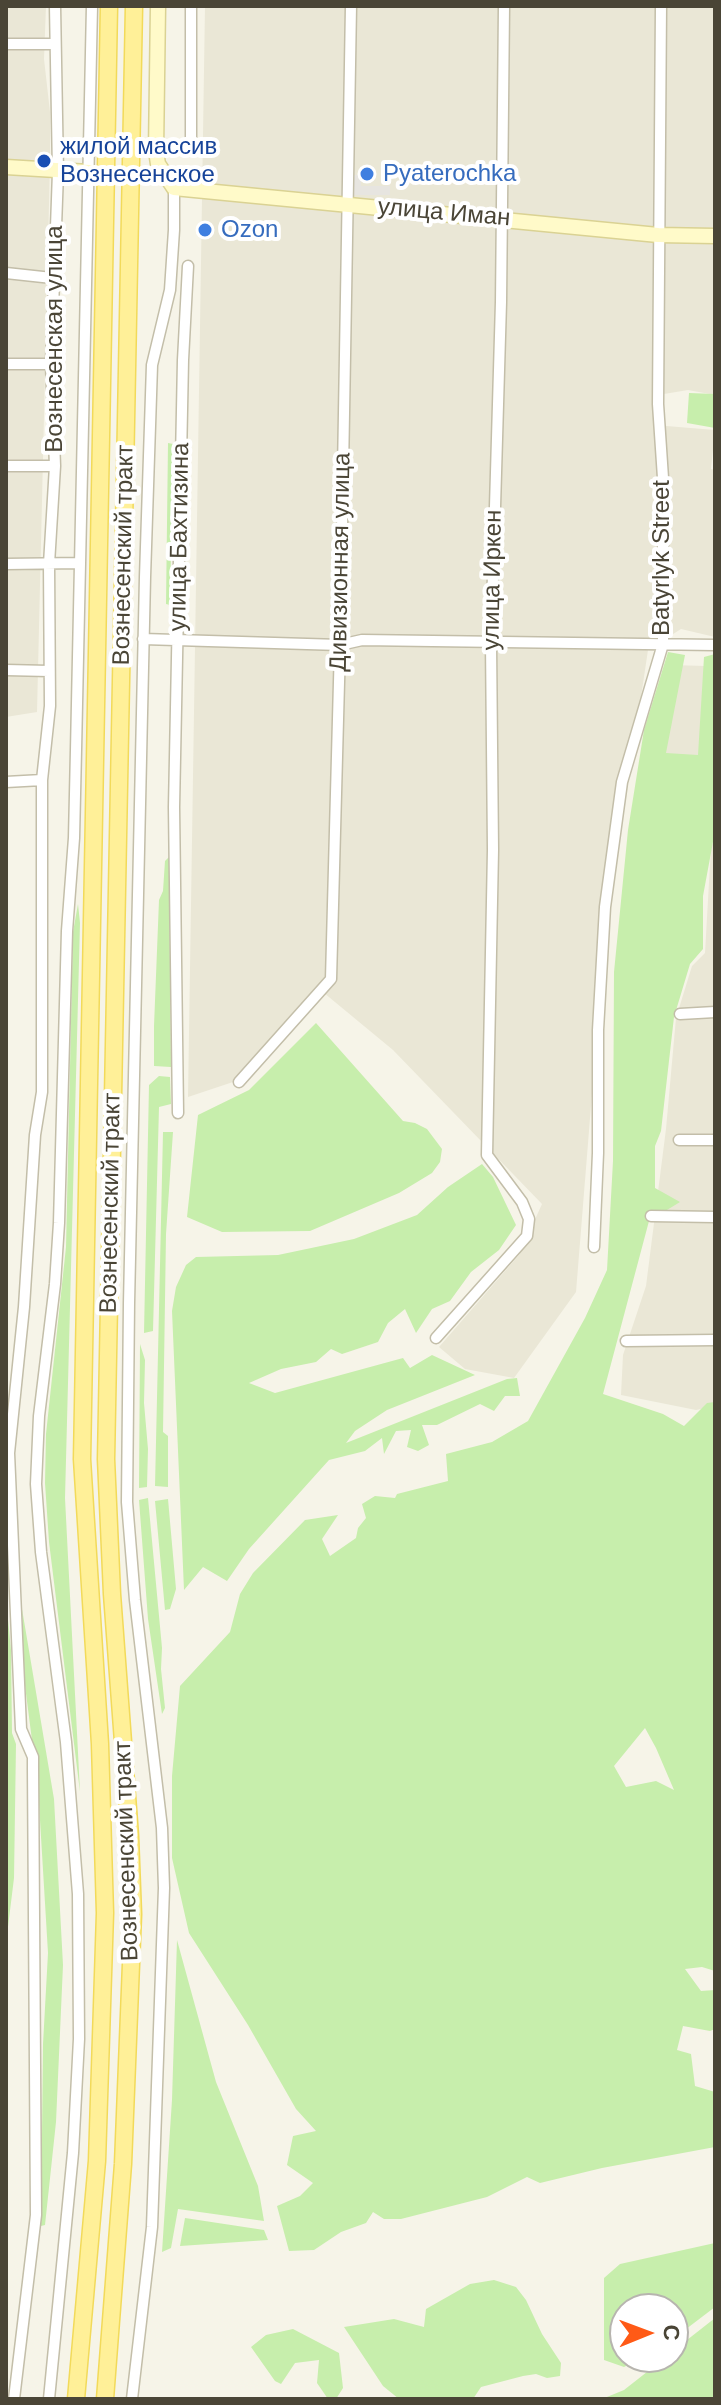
<!DOCTYPE html>
<meta charset="utf-8">
<style>
body{margin:0}
#map{position:relative;width:721px;height:2405px;overflow:hidden;background:#f6f4e8;font-family:Helvetica,sans-serif}
canvas{display:block}
.frame{position:absolute;inset:0;border:8px solid #4a4536;pointer-events:none}
.north{position:absolute;left:609px;top:2293px;width:80px;height:80px;box-sizing:border-box;background:#fff;border:2px solid #b7b5af;border-radius:50%;rotate:89deg;font-size:22px;font-weight:700;line-height:32px;text-align:center;color:#4a4536}
.north::after{content:'';display:block;margin:auto;width:28px;height:36px;background:#ff5a16;clip-path:polygon(50% 0,100% 100%,50% 72%,0 100%)}
</style>
<div id="map">
<canvas width="721" height="2405"></canvas>
<div class="frame"></div>
<div class="north">С</div>
</div>
<script>
const c = document.querySelector('canvas').getContext('2d');
c.lineJoin = 'round';
function fillPath(path, color) { c.fillStyle = color; c.fill(path, 'evenodd'); }
const toPath = rows => new Path2D(rows.map(r => 'M' + r).join(''));
function strokePath(path, color, width, dash) { c.strokeStyle = color; c.lineWidth = width; c.lineCap = dash ? 'butt' : 'round'; c.setLineDash(dash || []); c.stroke(path); }
function drawText(font, color, halo, rows, align = 'center') {
  c.font = font + ' Helvetica,sans-serif'; c.lineWidth = 8; c.setLineDash([]); c.textBaseline = 'middle'; c.strokeStyle = halo; c.fillStyle = color; for (const [text, x, y, turn = 0] of rows) {
    c.save(); c.translate(x, y); c.rotate((+turn || 0) * Math.PI / 180); c.textAlign = isNaN(turn) ? turn : align; if (halo) c.strokeText(text, 0, 0); c.fillText(text, 0, 0); c.restore();
  }
}
const residential = toPath([
 [6,6,46,6,44,59,50,112,50,162,37,712,6,717],
 [205,6,715,6,715,395,688,390,652,396,654,425,715,430,711,469,715,470,715,637,681,629,648,650,604,945,576,1292,514,1378,465,1369,439,1347,519,1255,542,1204,393,1050,318,988,242,1079,188,1097],
 [671,665,706,666,708,760,660,756],
 [715,838,715,1406,696,1410,621,1395,623,1355,646,1286,666,1129,676,1018,692,966,705,953,711,847]
]);
const green = toPath([
 [689,393,715,394,715,428,687,423],
 [168,443,173,444,170,605,166,604],
 [668,652,685,655,666,753,698,755,704,657,715,654,715,831,703,896,703,949,690,964,674,1017,661,1131,655,1146,655,1188,680,1202,649,1221,603,1394,663,1414,684,1426,707,1403,715,1402,715,1971,702,1967,685,1969,701,1991,715,1990,715,2029,710,2031,683,2026,677,2050,691,2054,695,2086,715,2092,715,2147,602,2168,540,2183,527,2177,487,2197,401,2219,384,2219,373,2212,366,2223,341,2232,314,2250,289,2251,277,2206,300,2196,313,2183,287,2165,293,2136,316,2131,296,2109,248,2025,189,1933,172,1858,172,1776,180,1686,230,1632,240,1594,253,1573,305,1520,338,1515,322,1539,330,1556,356,1538,358,1528,366,1518,362,1504,375,1496,395,1498,397,1494,448,1481,446,1454,492,1442,528,1421,585,1318,607,1270,613,1161,614,972,628,830,644,730],
 [645,1728,656,1748,674,1790,656,1781,626,1787,614,1766],
 [169,857,171,1067,154,1066,154,1026,159,900,163,891,165,861],
 [78,904,80,923,65,1498,80,1792,49,1542,45,1483,46,1434,66,1247,73,932],
 [316,1023,403,1121,415,1123,427,1129,442,1149,440,1162,432,1173,399,1193,310,1231,222,1232,187,1217,198,1115,249,1090],
 [159,1076,170,1077,171,1104,159,1107,153,1331,144,1333,149,1085],
 [163,1132,173,1132,166,1234,163,1432,168,1436,168,1487,155,1486],
 [482,1164,493,1177,516,1225,499,1250,471,1272,450,1301,432,1309,416,1333,405,1309,388,1323,378,1342,342,1354,331,1349,316,1362,281,1369,249,1383,275,1393,403,1358,410,1368,432,1355,475,1375,387,1410,355,1431,346,1443,507,1379,517,1378,520,1396,505,1396,494,1411,480,1404,437,1425,422,1425,429,1445,418,1451,407,1447,411,1430,396,1431,384,1454,382,1438,365,1451,329,1460,249,1549,227,1581,203,1567,184,1590,172,1311,176,1287,186,1265,196,1257,278,1255,354,1239,417,1215,448,1187],
 [140,1344,145,1360,144,1403,148,1449,147,1487,139,1488],
 [148,1498,162,1648,161,1669,165,1708,162,1714,148,1619,139,1500],
 [168,1499,176,1589,170,1609,165,1610,155,1501],
 [6,1599,11,1650,12,1733,16,1744,14,1878,6,1943],
 [22,1609,54,1799,63,1965,56,2122,45,2225,41,2226,43,2044,48,1953,38,1787,24,1678],
 [177,1940,216,2082,258,2186,264,2221,178,2209,171,2248,162,2252,172,2100],
 [185,2218,264,2230,268,2240,180,2246],
 [715,2243,715,2307,673,2339,673,2309,625,2309,625,2357,644,2357,624,2367,604,2360,604,2278,620,2264],
 [494,2280,516,2287,526,2300,542,2334,561,2363,560,2376,547,2378,536,2374,523,2376,481,2387,473,2399,399,2399,383,2386,344,2327,394,2319,424,2327,426,2309,470,2284],
 [715,2318,715,2399,602,2399,624,2390,666,2357,673,2357,673,2351],
 [293,2329,339,2353,343,2388,336,2399,328,2399,317,2383,319,2360,295,2363,281,2384,275,2381,251,2347,266,2335]
]);
const parking = toPath([
 [353,175,361,175,361,186,390,186,390,195,353,195]
]);
const street = toPath([
 [6,44,55,44],
 [191,140,191,6],
 [6,273,52,278],
 [6,364,51,364],
 [6,466,55,466],
 [6,564,80,563],
 [143,639,340,645,362,640,715,645],
 [6,670,49,671],
 [6,782,42,780],
 [680,1014,715,1012],
 [239,1082,331,979,340,645,351,6],
 [178,1113,174,807,183,360,188,266],
 [679,1140,715,1140],
 [651,1216,715,1217],
 [594,1247,598,1153,598,1030,605,907,622,782,663,644,663,478,658,404,661,6],
 [436,1338,527,1236,529,1219,522,1202,487,1155,493,850,491,643,501,302,504,6],
 [626,1341,715,1340],
 [14,2399,36,2215,33,1768,33,1757,21,1729,9,1453,24,1307,35,1135,42,1092,42,780,50,706,49,564,55,466,51,364,58,172,55,6],
 [49,2399,73,2153,79,2039,78,1894,66,1742,41,1552,36,1484,39,1416,55,1284,59,1223,67,931,74,838,76,750,92,6],
 [132,2399,152,2227,164,1888,162,1828,135,1600,127,1502,129,1303,145,577,152,365,170,290,174,230,174,188]
]);
const secondary = toPath([
 [158,6,156,151,158,164,174,188,658,235,715,236],
 [6,167,89,172]
]);
const primary = toPath([
 [76,2399,97,2161,105,1913,100,1744,82,1459,109,6],
 [105,2399,123,2164,133,1914,130,1836,112,1594,106,1459,134,6]
]);
const markers = [
 [44,161,8,"#1a4fb4"],
 [367,174,8,"#3f7fe0"],
 [205,230,8,"#3f7fe0"]
];
const transitNames = [
 ["жилой массив",60,147],
 ["Вознесенское",60,175]
];
const shopNames = [
 ["Pyaterochka",383,174],
 ["Ozon",221,230]
];
const streetNames = [
 ["улица Иман",444,213,5],
 ["Вознесенская улица",55,339,-90],
 ["улица Бахтизина",180,537,-89],
 ["Вознесенский тракт",124,555,-89],
 ["Batyrlyk Street",662,558,-90],
 ["Дивизионная улица",341,562,-89],
 ["улица Иркен",493,580,-89],
 ["Вознесенский тракт",111,1203,-89],
 ["Вознесенский тракт",127,1851,-92]
];
fillPath(residential, '#eae7d6');
fillPath(green, '#c7eeac');
fillPath(parking, '#e7e5e0');
strokePath(street, '#c3bea9', 13);
strokePath(secondary, '#dad293', 17);
strokePath(primary, '#f2da5a', 19);
strokePath(street, '#fff', 10);
strokePath(secondary, '#fffac9', 14);
strokePath(primary, '#fff098', 16);
for (const [x, y, r, color] of markers) { const dot = new Path2D(); dot.arc(x, y, r, 0, 2 * Math.PI); c.fillStyle = color; c.fill(dot); strokePath(dot, '#fff', 3); }
drawText('24px', '#164399', '#fff', transitNames, 'left');
drawText('24px', '#366cbe', '#fff', shopNames, 'left');
drawText('24px', '#4a4536', '#fff', streetNames);
</script>
